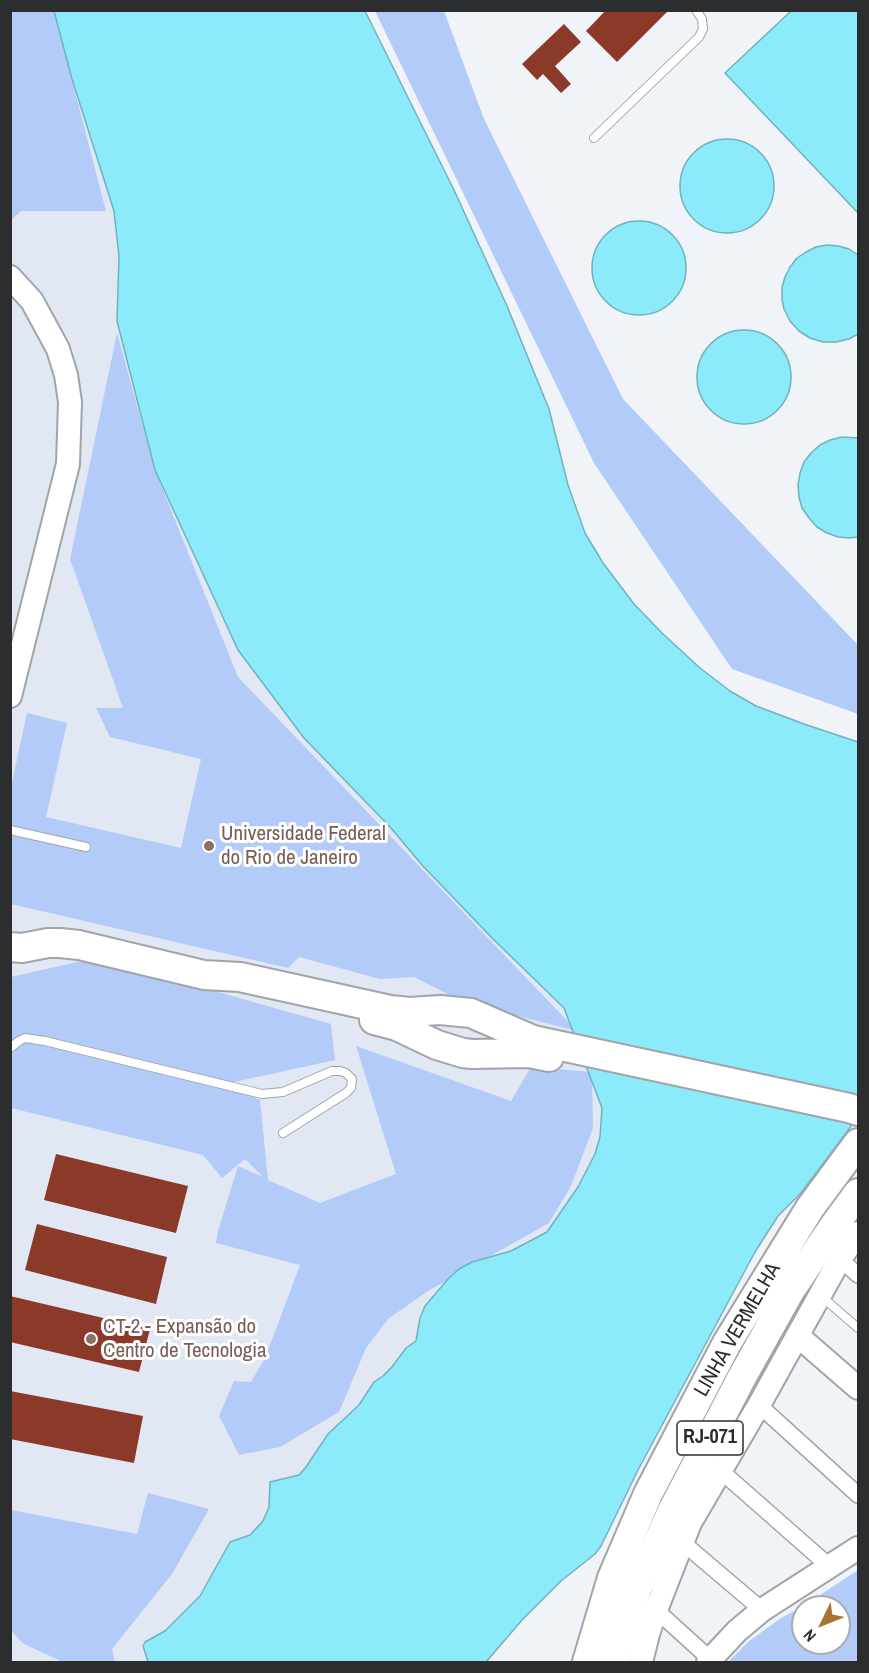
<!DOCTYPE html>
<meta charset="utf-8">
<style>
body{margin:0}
#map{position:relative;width:869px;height:1673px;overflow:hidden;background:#f0f3f7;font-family:"Archivo Narrow",sans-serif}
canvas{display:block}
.frame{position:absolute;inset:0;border:12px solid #2c2d2f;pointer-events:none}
.north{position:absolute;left:791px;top:1595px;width:60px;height:60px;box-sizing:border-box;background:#fff;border:2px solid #ababac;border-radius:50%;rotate:227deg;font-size:16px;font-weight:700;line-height:24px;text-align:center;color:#2c2d2f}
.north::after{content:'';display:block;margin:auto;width:21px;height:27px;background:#ab7230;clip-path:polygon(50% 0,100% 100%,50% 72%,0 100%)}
</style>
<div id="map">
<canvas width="869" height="1673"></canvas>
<div class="frame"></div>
<div class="north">N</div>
</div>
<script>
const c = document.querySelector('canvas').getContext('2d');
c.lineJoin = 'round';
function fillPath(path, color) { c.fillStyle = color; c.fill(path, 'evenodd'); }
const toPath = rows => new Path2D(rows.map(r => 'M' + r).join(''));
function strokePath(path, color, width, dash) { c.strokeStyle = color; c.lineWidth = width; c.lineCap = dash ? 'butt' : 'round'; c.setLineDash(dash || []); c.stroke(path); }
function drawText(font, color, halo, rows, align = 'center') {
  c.font = font + ' "Archivo Narrow",sans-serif'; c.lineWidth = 6; c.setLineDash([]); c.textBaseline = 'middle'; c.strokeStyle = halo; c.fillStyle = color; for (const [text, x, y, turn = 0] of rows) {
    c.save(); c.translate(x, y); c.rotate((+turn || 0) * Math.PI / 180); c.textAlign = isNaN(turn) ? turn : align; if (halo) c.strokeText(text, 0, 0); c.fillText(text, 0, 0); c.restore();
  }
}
const built = toPath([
 [55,10,72,79,114,211,119,256,117,321,155,470,238,650,304,738,391,828,422,865,492,938,564,1008,602,1108,600,1137,595,1154,578,1187,547,1232,511,1251,472,1262,448,1279,433,1295,420,1318,416,1341,406,1348,392,1367,383,1376,374,1382,359,1405,328,1434,306,1467,299,1475,270,1482,269,1507,263,1521,250,1535,230,1542,200,1596,165,1631,145,1642,143,1646,148,1662,11,1662,10,11]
]);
const green = toPath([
 [11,10,54,11,106,211,21,211,11,220],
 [375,11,444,11,484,119,623,399,858,645,858,714,732,669,594,463],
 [117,333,155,470,238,677,577,1031,463,1002,414,977,380,979,299,957,288,968,11,904,11,787,27,713,67,723,46,817,181,848,201,759,110,737,96,708,123,708,70,559],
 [86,960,204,988,331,1024,335,1060,225,1084,260,1100,268,1180,320,1203,396,1174,356,1046,511,1101,531,1067,592,1072,593,1128,571,1186,549,1223,428,1291,388,1319,366,1348,339,1412,280,1447,239,1455,219,1416,234,1381,251,1382,265,1358,300,1265,216,1243,218,1231,238,1166,263,1177,245,1159,222,1178,203,1155,11,1108,11,977],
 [148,1493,209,1509,172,1574,112,1649,115,1662,63,1662,22,1643,11,1630,11,1510,137,1534],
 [858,1570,858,1662,728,1662,748,1642,781,1618,802,1607],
 [803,1607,839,1607,839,1643,803,1643]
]);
const water = toPath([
 [54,11,365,11,454,190,507,306,549,409,568,485,585,533,603,563,634,604,662,633,700,668,730,691,756,706,804,724,858,742,858,1117,801,1193,778,1216,755,1252,638,1470,601,1546,595,1554,561,1581,523,1619,486,1662,148,1662,143,1646,145,1642,165,1631,200,1596,230,1542,250,1535,263,1521,269,1507,270,1482,299,1475,306,1467,328,1434,359,1405,374,1382,383,1376,392,1367,406,1348,416,1341,420,1318,425,1306,448,1279,459,1269,472,1262,511,1251,547,1232,578,1187,595,1154,600,1137,602,1108,564,1008,492,938,422,865,391,828,304,738,238,650,155,470,117,321,119,256,114,211,72,79,54,11],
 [791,11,858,11,858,213,725,73,791,11],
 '680 186a47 47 0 1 1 94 0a47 47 0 1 1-94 0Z',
 '592 268a47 47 0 1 1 94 0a47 47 0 1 1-94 0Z',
 [827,245,838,246,849,249,858,255,858,334,849,339,836,342,823,342,810,338,799,331,790,321,784,309,782,299,782,287,785,277,790,267,797,258,806,252,816,247,827,245],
 '697 377a47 47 0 1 1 94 0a47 47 0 1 1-94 0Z',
 [842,437,858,438,858,537,849,538,838,537,827,533,817,527,809,518,802,508,799,497,798,485,800,473,804,462,811,453,820,445,830,440,842,437]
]);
const building = toPath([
 [606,10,669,10,617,62,586,31],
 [564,24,581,42,555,66,571,84,561,93,543,74,537,80,522,64],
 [56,1154,188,1186,176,1233,44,1200],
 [37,1224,167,1257,156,1304,25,1270],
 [10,1296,150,1329,139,1372,10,1342],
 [10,1391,143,1416,134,1463,10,1439]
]);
const lane = toPath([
 [594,138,699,37,703,29,702,19,696,10],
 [10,830,86,847],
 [10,1048,19,1041,25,1038,45,1041,262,1094,283,1092,332,1071,340,1071,346,1073,352,1079,351,1088,346,1093,283,1133],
 [821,1296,858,1328]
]);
const street = toPath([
 [840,1259,858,1275],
 [759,1405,858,1495],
 [721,1471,830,1567],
 [682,1542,762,1610],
 [656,1610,710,1659]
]);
const secondary = toPath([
 [10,277,32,301,58,349,66,375,70,402,68,464,10,696],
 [798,1336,858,1388],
 [641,1662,648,1634,656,1610,690,1523,759,1405,840,1259,858,1233],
 [708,1662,737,1631,762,1610,858,1548]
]);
const highway = toPath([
 [10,947,22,948,48,943,60,943,79,945,204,975,240,977,390,1010,410,1012,440,1010,471,1013,533,1040,849,1108,858,1111],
 [374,1020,397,1026,437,1045,463,1053,472,1054,529,1053,549,1057],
 [587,1662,612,1578,648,1494,727,1343,810,1208,858,1143],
 [615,1662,637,1589,672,1511,742,1377,790,1291,833,1227,858,1193]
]);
const markers = [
 [209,846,6,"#8d6e63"],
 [91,1339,6,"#8d6e63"]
];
const shields = [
 [710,1438,66]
];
const shieldNames = [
 ["RJ-071",710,1438]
];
const educationNames = [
 ["Universidade Federal",221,834],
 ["do Rio de Janeiro",221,858],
 ["CT-2 - Expansão do",103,1327],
 ["Centro de Tecnologia",103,1351]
];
const streetNames = [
 ["LINHA VERMELHA",738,1330,-60]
];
fillPath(built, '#e1e8f3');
fillPath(green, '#b2cbf9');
fillPath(water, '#8cebfb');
strokePath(water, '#6fb2be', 1.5);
fillPath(building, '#8b3929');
strokePath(lane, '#a1a4a8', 10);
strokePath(street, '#a1a4a8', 18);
strokePath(secondary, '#a1a4a8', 26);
strokePath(highway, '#a1a4a8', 32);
strokePath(lane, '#fff', 8);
strokePath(street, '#fff', 15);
strokePath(secondary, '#fff', 22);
strokePath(highway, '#fff', 28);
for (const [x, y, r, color] of markers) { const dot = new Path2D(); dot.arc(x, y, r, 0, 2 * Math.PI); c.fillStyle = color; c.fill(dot); strokePath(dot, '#fff', 2); }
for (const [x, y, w] of shields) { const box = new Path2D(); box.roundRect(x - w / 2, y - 17, w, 34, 4.5); c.fillStyle = '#fff'; c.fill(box); strokePath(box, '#2c2d2f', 1.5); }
drawText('bold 20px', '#2c2d2f', null, shieldNames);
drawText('21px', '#785e54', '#fff', educationNames, 'left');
drawText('21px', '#2c2d2f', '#fff', streetNames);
</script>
